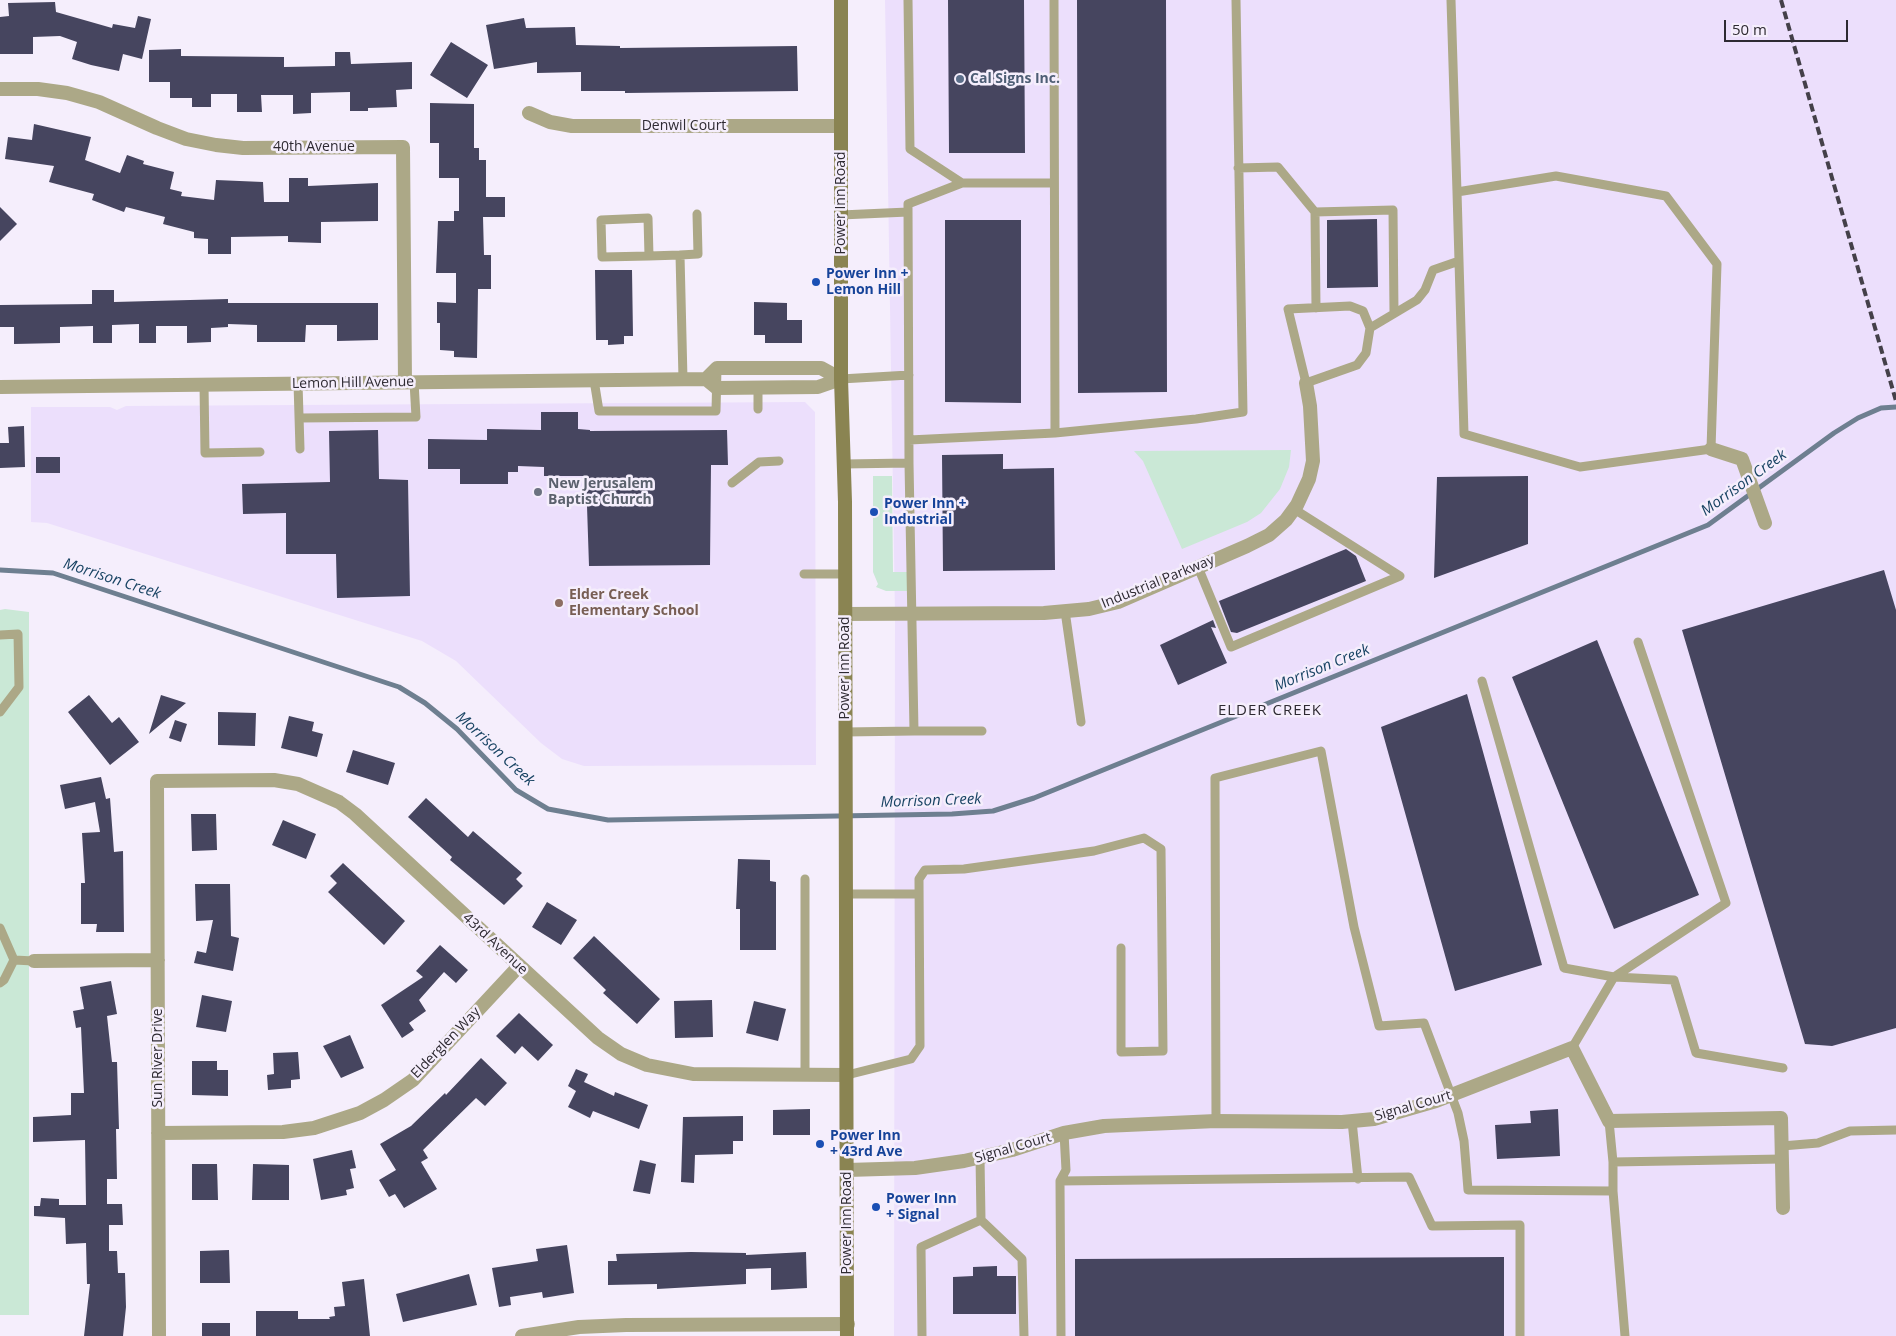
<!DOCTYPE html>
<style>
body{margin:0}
#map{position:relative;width:1896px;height:1336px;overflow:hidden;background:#f5eefc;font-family:"Open Sans",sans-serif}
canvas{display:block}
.scale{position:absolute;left:1724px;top:20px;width:124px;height:22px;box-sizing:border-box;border:2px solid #2e2a32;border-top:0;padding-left:6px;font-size:15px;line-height:18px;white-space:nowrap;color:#2e2a32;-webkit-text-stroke:4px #f5eefc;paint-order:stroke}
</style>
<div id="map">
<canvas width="1896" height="1336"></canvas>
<div class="scale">50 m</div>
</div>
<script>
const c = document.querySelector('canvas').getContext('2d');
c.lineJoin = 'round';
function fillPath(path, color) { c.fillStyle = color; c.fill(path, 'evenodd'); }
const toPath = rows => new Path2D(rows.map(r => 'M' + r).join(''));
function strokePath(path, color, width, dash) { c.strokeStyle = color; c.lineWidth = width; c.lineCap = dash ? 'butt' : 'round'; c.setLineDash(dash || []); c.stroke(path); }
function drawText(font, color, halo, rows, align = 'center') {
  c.font = font + ' "Open Sans",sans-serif'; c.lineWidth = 5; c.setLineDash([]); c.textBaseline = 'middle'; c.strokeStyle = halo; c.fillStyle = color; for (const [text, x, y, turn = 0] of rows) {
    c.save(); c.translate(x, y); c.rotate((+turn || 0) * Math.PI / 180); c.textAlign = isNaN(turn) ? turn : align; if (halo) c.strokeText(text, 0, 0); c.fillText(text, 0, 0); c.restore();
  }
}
const built = toPath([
 [885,0,1896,0,1896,1336,894,1336,895,614],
 [805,402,815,412,816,765,584,766,562,759,541,743,456,661,422,641,47,523,31,522,31,407,110,407,117,410,126,406]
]);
const green = toPath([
 [1291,450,1289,467,1280,489,1261,513,1247,522,1182,549,1143,461,1134,451],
 [873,476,892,476,893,572,907,572,909,591,886,591,876,587,878,584,873,572],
 [5,609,29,612,29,1315,0,1315,0,610]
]);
const stream = toPath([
 [0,570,53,573,399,687,425,703,457,729,516,790,548,809,608,820,952,814,993,811,1034,798,1708,525,1834,433,1858,418,1881,408,1896,407]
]);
const building = toPath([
 [948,0,1024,0,1025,153,949,153],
 [1077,0,1166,0,1167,392,1078,393],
 [55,2,56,12,112,28,113,24,135,28,138,16,151,19,142,59,123,54,119,71,91,65,72,59,77,42,60,36,33,37,33,54,0,54,0,17,9,16,8,3],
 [524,18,526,28,575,27,576,45,620,46,620,48,797,46,798,91,625,93,625,91,581,91,581,72,537,73,537,62,494,69,486,25],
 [451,42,488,65,467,98,430,75],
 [181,49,181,56,284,57,284,67,335,66,335,52,350,52,351,64,412,62,412,89,396,90,397,107,368,108,368,111,350,111,350,92,311,93,311,113,293,114,293,95,261,95,262,112,237,112,237,94,211,94,211,107,192,107,192,98,170,98,170,82,149,82,149,50],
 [430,103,474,104,474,148,479,148,479,160,486,160,486,197,505,197,505,217,483,217,484,255,491,255,491,289,478,289,477,358,454,357,454,351,440,350,440,323,437,323,437,302,456,303,456,273,436,273,438,221,454,221,454,211,459,211,459,178,439,178,439,143,430,143],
 [34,124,91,137,85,160,120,173,127,155,144,161,143,164,174,172,170,189,182,192,181,196,214,200,216,180,263,182,264,202,289,202,289,178,308,178,308,186,378,183,378,221,321,222,321,243,288,242,288,236,231,237,231,254,208,254,208,239,194,238,194,232,163,224,165,217,126,207,124,212,92,200,94,194,49,182,54,166,5,159,8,137,32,140],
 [0,207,17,224,0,241],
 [1377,219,1378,287,1327,288,1327,220],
 [945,220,1021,220,1021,403,945,402],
 [595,270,632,270,633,336,624,336,624,344,608,345,608,340,596,340],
 [92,290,114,290,114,302,228,299,228,303,378,303,378,340,337,341,337,325,306,325,305,342,257,342,257,325,228,324,228,327,211,328,211,342,187,343,187,326,156,326,156,343,139,343,139,324,112,325,112,343,93,343,93,326,60,327,60,343,14,344,14,327,0,327,0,305,92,304],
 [754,302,787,303,787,320,802,320,802,343,765,343,765,335,754,335],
 [541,412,578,412,578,429,590,430,590,431,727,430,728,465,711,465,710,565,589,566,586,476,544,476,544,467,518,466,518,472,508,472,508,484,460,484,460,469,428,469,428,439,487,440,487,429,541,430],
 [24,426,25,467,0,468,0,443,9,443,8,427],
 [378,430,379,479,408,480,410,596,337,598,336,554,286,554,286,513,243,514,242,484,330,482,329,431],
 [1003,454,1003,469,1054,468,1055,570,943,571,942,455],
 [36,457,60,457,60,473,36,473],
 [1528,476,1528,544,1434,578,1437,477],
 [1346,549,1356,556,1366,581,1237,633,1231,632,1219,601],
 [1884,570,1896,610,1896,1028,1832,1046,1805,1044,1682,630],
 [1213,620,1216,628,1211,627,1227,663,1178,685,1160,645],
 [1597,640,1699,895,1614,929,1512,677],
 [1467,694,1542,965,1455,991,1381,727],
 [89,695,112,723,119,717,139,742,110,765,68,712],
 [161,695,186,703,149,734],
 [218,712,256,713,255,746,218,745],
 [289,716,314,722,312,731,323,734,317,757,281,748],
 [175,720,187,724,181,742,169,738],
 [353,750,395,763,388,785,346,772],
 [101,777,106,799,110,798,114,852,123,851,124,932,96,932,97,924,81,924,81,883,85,883,82,833,100,832,95,802,65,809,60,785],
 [426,798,468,837,473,831,522,873,516,879,523,886,504,905,450,860,452,857,408,817],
 [191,814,216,814,217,850,192,851],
 [283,820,316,834,306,859,272,845],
 [738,859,770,860,770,881,776,882,776,950,740,950,740,909,736,909],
 [343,863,405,921,384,945,328,892,337,883,330,876],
 [195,884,230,884,231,936,239,938,233,971,194,963,197,951,206,953,213,920,196,921],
 [547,902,577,920,561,945,532,927],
 [594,936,660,999,637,1024,603,993,606,990,573,958],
 [440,945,468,970,456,983,444,972,419,1000,426,1011,409,1023,414,1030,402,1038,381,1005,423,977,416,971],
 [111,981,117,1014,107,1016,112,1062,117,1062,119,1129,116,1129,117,1179,107,1179,107,1204,122,1204,123,1225,109,1225,109,1251,117,1251,118,1273,125,1273,126,1307,123,1336,84,1336,90,1284,87,1284,86,1243,66,1244,65,1218,34,1216,34,1206,40,1206,41,1198,59,1199,59,1205,86,1205,85,1140,33,1142,33,1117,71,1115,71,1093,84,1093,81,1027,76,1028,73,1011,84,1009,80,987],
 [202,995,232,1001,226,1032,196,1027],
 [712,1000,713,1037,675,1038,674,1001],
 [754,1001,786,1009,778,1041,746,1033],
 [519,1013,553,1045,538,1061,522,1046,515,1054,496,1036],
 [350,1035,364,1068,341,1078,323,1046],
 [298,1052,300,1079,291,1080,291,1088,268,1090,267,1075,274,1074,273,1053],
 [481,1058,507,1083,485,1106,476,1098,423,1150,428,1158,421,1162,437,1189,404,1208,395,1194,389,1197,379,1180,396,1170,380,1144,411,1126,445,1093,446,1095],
 [192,1061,217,1061,217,1070,228,1070,228,1096,192,1095],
 [576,1069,588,1074,584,1082,614,1096,615,1092,648,1105,639,1129,593,1111,590,1118,568,1107,576,1091,568,1086],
 [810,1109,810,1135,773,1135,773,1110],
 [1558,1109,1560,1156,1497,1159,1495,1125,1531,1123,1530,1111],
 [743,1116,743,1141,733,1141,733,1154,695,1155,694,1183,681,1182,683,1117],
 [352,1150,356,1168,350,1169,354,1188,346,1190,347,1195,321,1200,313,1159],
 [640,1160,656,1164,650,1194,633,1191],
 [192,1164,217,1164,218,1200,192,1200],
 [253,1164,289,1165,289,1200,252,1200],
 [567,1245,574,1293,543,1298,542,1292,510,1297,511,1305,499,1307,492,1268,538,1261,536,1249],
 [229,1250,230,1283,200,1283,200,1251],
 [691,1252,746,1253,746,1255,806,1252,807,1288,771,1290,771,1268,746,1269,746,1284,657,1289,657,1284,608,1285,608,1261,617,1261,616,1254],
 [1504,1257,1504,1336,1075,1336,1075,1259],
 [997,1266,997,1276,1016,1276,1016,1314,953,1314,953,1277,973,1276,973,1267],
 [469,1274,477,1305,403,1322,396,1294],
 [364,1279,370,1336,256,1336,256,1311,298,1311,298,1319,330,1319,329,1317,335,1316,334,1307,345,1306,342,1282],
 [202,1323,230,1323,230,1336,202,1336]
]);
const service = toPath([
 [908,0,910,149,962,183],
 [1054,0,1055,433,1196,419,1243,412,1236,0],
 [1451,0,1457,192,1459,261,1464,434,1580,467,1711,449,1717,264,1666,196,1556,176,1457,192],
 [1238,168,1278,167,1315,212],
 [841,215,908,212],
 [680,255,698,254,697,214],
 [649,256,648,218,601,220,602,257,649,256,680,255,683,379],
 [1350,306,1363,311,1370,328,1366,353,1357,365,1306,383,1288,309,1350,306],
 [1316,308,1315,212,1393,210,1394,313],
 [1370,328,1417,300,1425,290,1433,270,1459,261],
 [841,379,909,375],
 [594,380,599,411,716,411,717,368],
 [298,383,300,449],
 [204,384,205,453,260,452],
 [758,387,758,409],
 [299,418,416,417,414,382],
 [909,440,1055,433],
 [909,463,908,204,962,183,1054,183],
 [844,464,909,463,914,731,845,732],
 [732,483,759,462,779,461],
 [1198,567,1231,647,1400,576,1294,509],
 [804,574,845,574],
 [1065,611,1081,722],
 [0,635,18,634,19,687,0,712],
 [1482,681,1564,968,1614,977,1572,1048],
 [914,731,982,731],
 [805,879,805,1074],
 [847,894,918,894],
 [0,928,14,960,34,961],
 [1614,977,1726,903,1638,642],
 [1615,977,1674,980,1696,1053,1783,1068],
 [0,983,4,980,14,960],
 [847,1075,911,1059,920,1046,919,879,925,870,964,869,1094,851,1144,838,1161,849,1163,1051,1121,1052,1121,948],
 [1216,1121,1215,778,1321,751,1354,927,1379,1026,1424,1023,1458,1113,1464,1141,1468,1190,1613,1191],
 [1352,1121,1358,1179],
 [1609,1121,1613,1162,1782,1159],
 [1782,1146,1818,1143,1850,1131,1896,1130],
 [980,1157,981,1220,1022,1259,1024,1336],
 [1613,1162,1613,1191,1625,1336],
 [1060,1181,1409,1177,1432,1226,1520,1225,1520,1336],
 [922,1336,921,1247,981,1220],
 [1061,1336,1060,1181,1066,1170,1064,1133]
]);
const minor = toPath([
 [0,89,38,89,67,93,99,102,157,128,186,139,216,145,243,148,403,147,405,382],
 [529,113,550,122,572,126,841,126],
 [1711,449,1742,459,1765,523],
 [845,614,1044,613,1089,609,1118,602,1247,546,1269,535,1286,520,1297,505,1309,479,1313,461,1310,406,1306,383],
 [34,961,158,960],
 [158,1133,283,1132,314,1128,360,1113,384,1100,413,1080,519,966],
 [847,1170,915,1168,964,1161,1012,1150,1064,1133,1104,1126,1216,1121,1342,1122,1374,1119,1436,1101,1572,1048,1609,1121,1781,1118,1783,1208],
 [159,1336,157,781,274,780,298,784,339,802,355,814,598,1038,621,1054,647,1065,693,1074,847,1075],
 [522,1336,579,1327,626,1325,848,1324]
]);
const tertiary = toPath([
 [706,379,717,368,821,368,841,379],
 [0,387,706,379,717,388,818,387,841,379]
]);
const secondary = toPath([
 [841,0,841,379,845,502,847,1336]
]);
const rail = toPath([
 [1781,0,1896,401]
]);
const markers = [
 [960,79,5,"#5c6f8a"],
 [816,282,5,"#1a4fb4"],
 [538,492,5,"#6b7280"],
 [874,512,5,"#1a4fb4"],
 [559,603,5,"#8d6e63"],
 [820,1144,5,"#1a4fb4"],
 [876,1207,5,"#1a4fb4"]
];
const serviceNames = [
 ["Cal Signs Inc.",970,79]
];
const streetNames = [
 ["Denwil Court",684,126],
 ["40th Avenue",314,147],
 ["Power Inn Road",841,203,-90],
 ["Lemon Hill Avenue",353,383,-1],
 ["Industrial Parkway",1158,582,-22],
 ["Power Inn Road",845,668,-90],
 ["43rd Avenue",495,944,43],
 ["Elderglen Way",446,1043,-46],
 ["Sun River Drive",158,1058,-90],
 ["Signal Court",1413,1106,-16],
 ["Signal Court",1013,1148,-16],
 ["Power Inn Road",847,1223,-90]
];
const transitNames = [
 ["Power Inn +",826,274],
 ["Lemon Hill",826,290],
 ["Power Inn +",884,504],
 ["Industrial",884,520],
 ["Power Inn",830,1136],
 ["+ 43rd Ave",830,1152],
 ["Power Inn",886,1199],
 ["+ Signal",886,1215]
];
const worshipNames = [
 ["New Jerusalem",548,484],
 ["Baptist Church",548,500]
];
const educationNames = [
 ["Elder Creek",569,595],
 ["Elementary School",569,611]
];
const waterNames = [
 ["Morrison Creek",1744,483,-36],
 ["Morrison Creek",112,579,18],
 ["Morrison Creek",1322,668,-22],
 ["Morrison Creek",495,749,43],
 ["Morrison Creek",931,801,-2]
];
const neighbourhoodNames = [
 ["ELDER CREEK",1270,711]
];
fillPath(built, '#ecdffc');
fillPath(green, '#cae8d6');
strokePath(stream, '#6e7f90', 5);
fillPath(building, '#46455f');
strokePath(service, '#aca887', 9);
strokePath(minor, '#aca887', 14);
strokePath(tertiary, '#aca887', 14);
strokePath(secondary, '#8a8452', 14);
strokePath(rail, '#444049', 4, [8, 4]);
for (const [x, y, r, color] of markers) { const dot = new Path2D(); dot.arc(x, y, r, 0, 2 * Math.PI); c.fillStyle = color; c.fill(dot); strokePath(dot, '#f5eefc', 2); }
drawText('bold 14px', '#4e5e75', '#f5eefc', serviceNames, 'left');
drawText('14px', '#2e2a32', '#f5eefc', streetNames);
drawText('bold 14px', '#164399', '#f5eefc', transitNames, 'left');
drawText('bold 14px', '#5b616d', '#f5eefc', worshipNames, 'left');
drawText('bold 14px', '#785e54', '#f5eefc', educationNames, 'left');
drawText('italic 15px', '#184363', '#f5eefc', waterNames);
c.letterSpacing = '1px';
drawText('15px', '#2e2a32', '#f5eefc', neighbourhoodNames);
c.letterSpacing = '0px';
</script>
